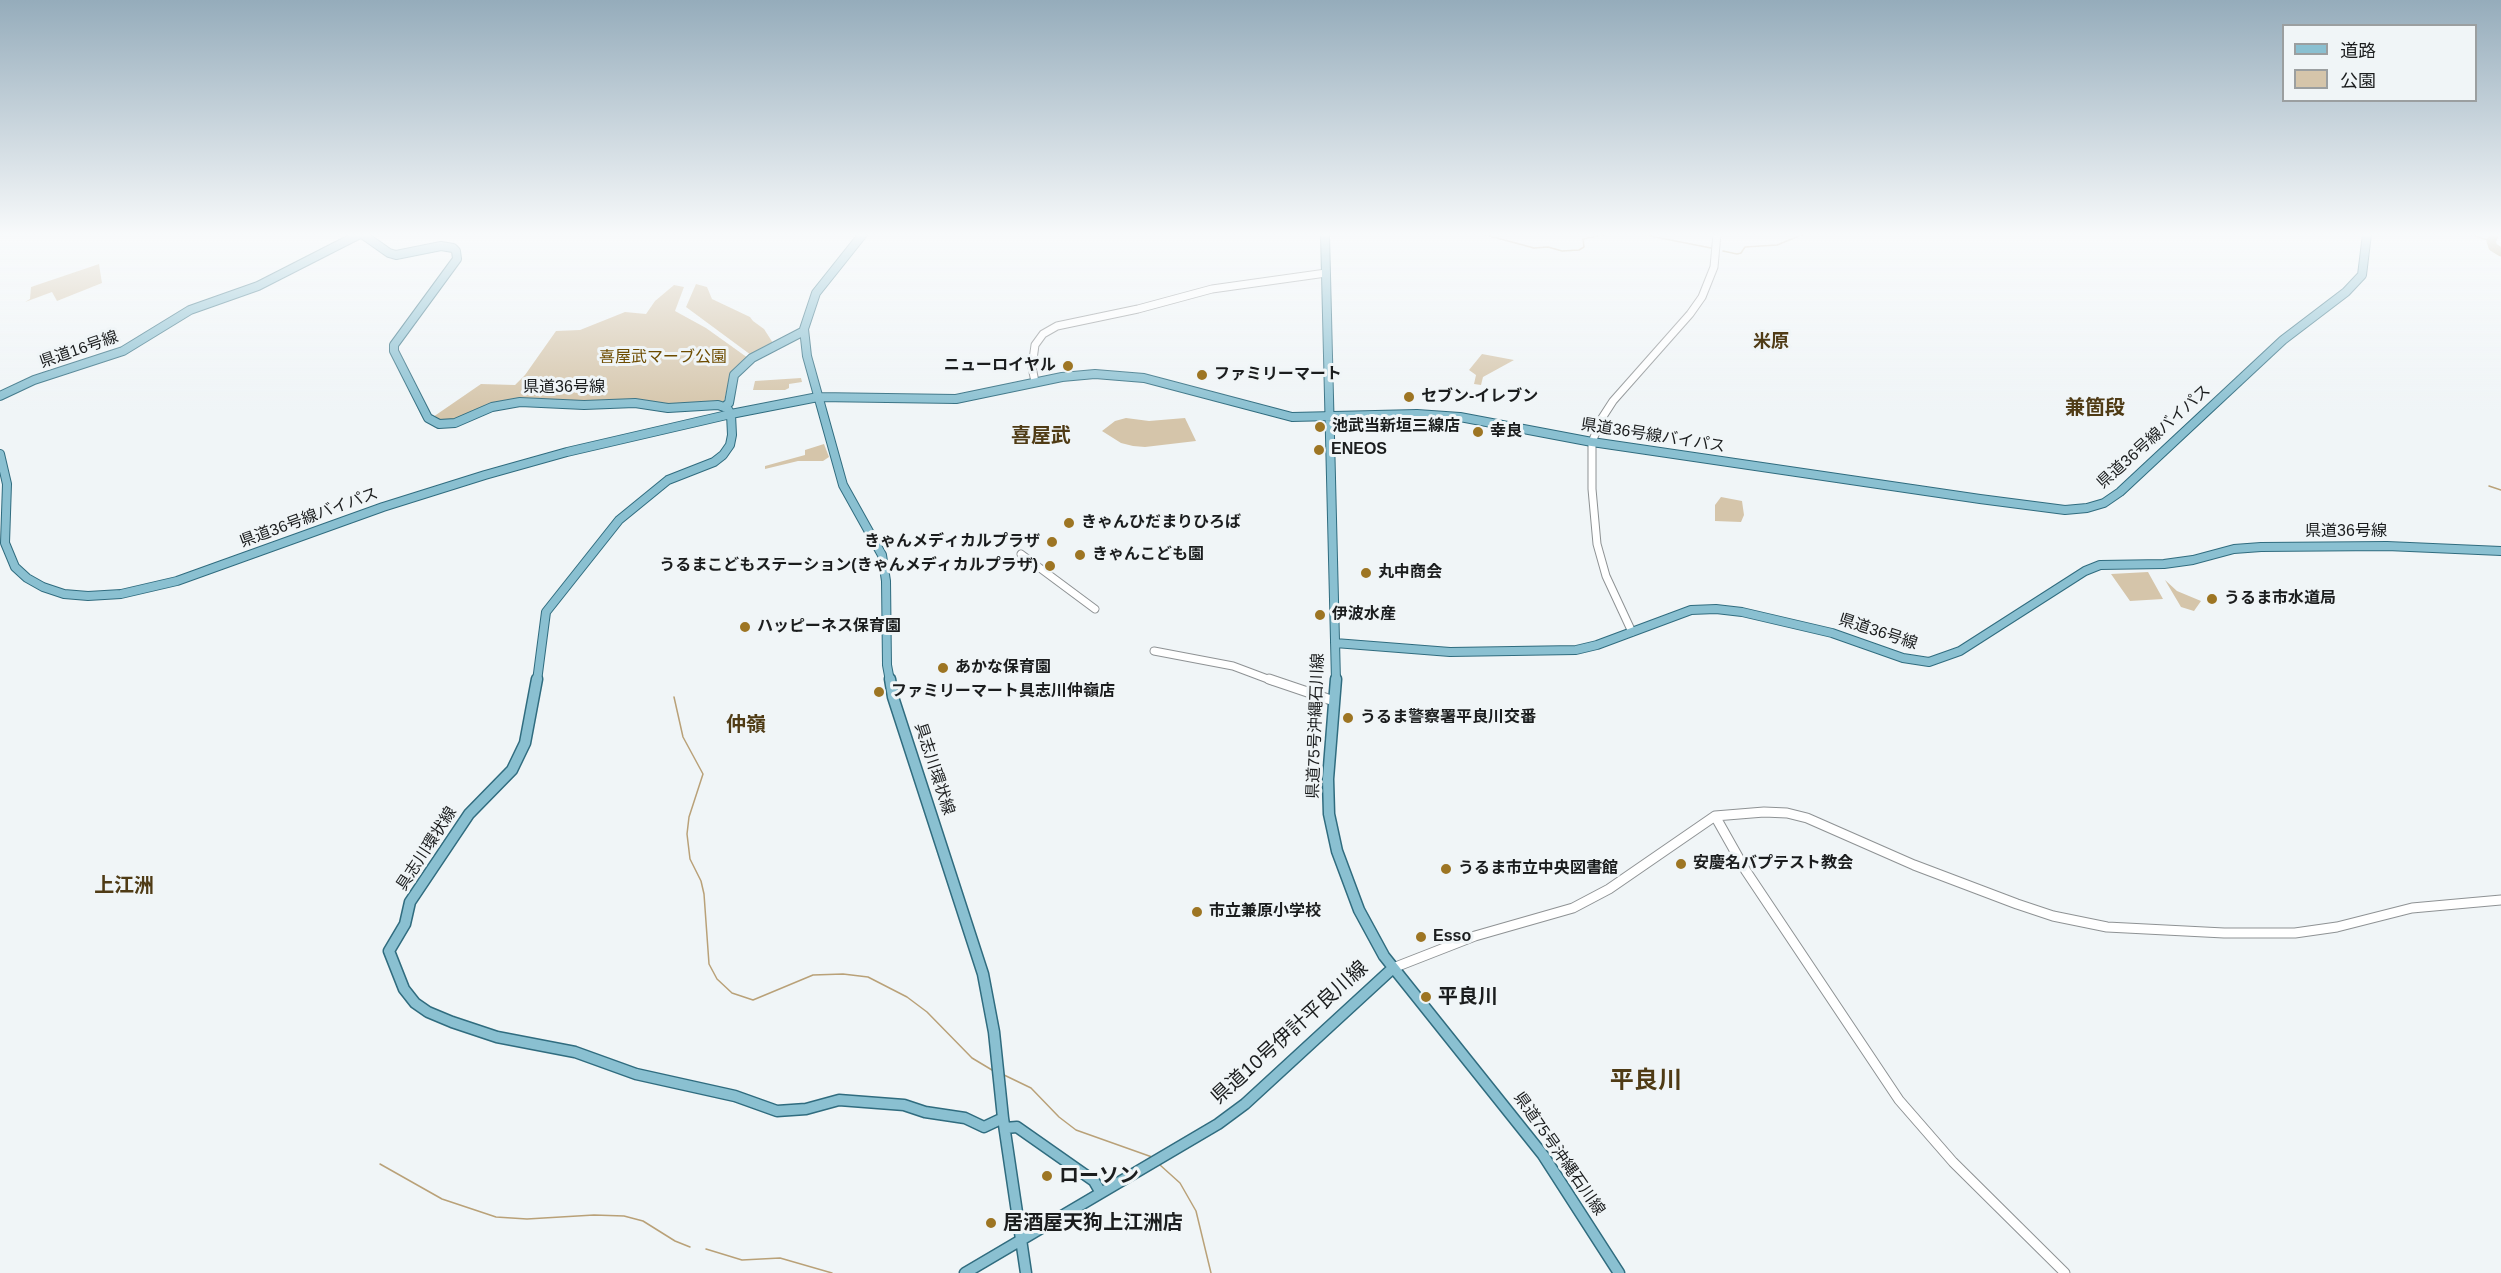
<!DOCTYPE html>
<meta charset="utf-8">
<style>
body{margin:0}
#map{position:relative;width:2501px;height:1273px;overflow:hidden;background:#f0f5f7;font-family:Helvetica,"Noto Sans JP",sans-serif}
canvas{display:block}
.legend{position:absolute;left:2282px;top:24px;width:195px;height:78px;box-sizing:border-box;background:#f0f5f7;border:2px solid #9b9fa0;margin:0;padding:8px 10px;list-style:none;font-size:18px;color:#1b1d1e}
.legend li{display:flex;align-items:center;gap:12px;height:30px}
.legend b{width:30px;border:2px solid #9b9fa0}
</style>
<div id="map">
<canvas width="2501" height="1273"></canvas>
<ul class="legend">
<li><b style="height:8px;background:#8ac0d1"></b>道路</li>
<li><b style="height:16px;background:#d5c5aa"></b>公園</li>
</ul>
</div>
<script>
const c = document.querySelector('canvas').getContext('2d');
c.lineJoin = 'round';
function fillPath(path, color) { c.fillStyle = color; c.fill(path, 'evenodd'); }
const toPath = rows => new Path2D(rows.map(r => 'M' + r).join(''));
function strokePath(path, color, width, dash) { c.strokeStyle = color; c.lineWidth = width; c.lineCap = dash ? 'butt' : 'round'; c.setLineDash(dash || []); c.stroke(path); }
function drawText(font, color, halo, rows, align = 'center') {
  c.font = font + ' Helvetica,"Noto Sans JP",sans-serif'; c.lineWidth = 6; c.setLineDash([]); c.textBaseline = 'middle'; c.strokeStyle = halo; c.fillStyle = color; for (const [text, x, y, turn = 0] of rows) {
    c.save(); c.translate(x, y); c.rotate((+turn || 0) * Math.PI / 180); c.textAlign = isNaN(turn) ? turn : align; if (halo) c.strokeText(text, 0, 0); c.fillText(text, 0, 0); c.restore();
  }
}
const green = toPath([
 [99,264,102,283,57,301,52,292,25,302,30,299,31,287],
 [696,284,707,287,712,299,750,317,753,321,764,329,773,343,751,355,686,307],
 [674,285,684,287,675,311,706,328,748,358,730,375,724,402,669,405,522,400,457,420,441,421,433,417,481,384,515,385,525,375,556,331,580,330,625,312,646,314,655,301],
 [1482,354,1514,360,1483,377,1481,385,1474,384,1476,375,1469,370],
 [801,378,802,382,789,384,789,388,785,390,753,390,755,381],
 [1126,418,1149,421,1185,418,1196,441,1145,447,1133,446,1121,443,1102,431,1115,421],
 [824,444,829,457,823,461,798,461,765,469,765,466,805,455,805,450],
 [1721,497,1742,501,1744,515,1741,522,1715,521,1715,505],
 [2148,572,2163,599,2130,601,2111,574],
 [2165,580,2177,591,2201,601,2194,611,2181,607]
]);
const stream = toPath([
 [1482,234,1534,248,1548,247,1562,251,1579,250,1584,247,1583,239,1608,234],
 [1640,234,1711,248],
 [2469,234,2491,241],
 [1723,251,1737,254,1741,253,1745,247,1777,245,1804,234],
 [2489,486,2501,490],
 [674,697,683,737,703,774,689,817,687,834,690,859,701,881,704,894,709,964,717,979,732,993,753,1000,813,975,843,974,868,977,907,997,927,1012,972,1058,992,1070],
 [1002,1074,1031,1088,1059,1117,1076,1130,1152,1157],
 [380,1164,442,1199,496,1217,527,1219,594,1215,624,1216,643,1221,675,1241,690,1247],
 [1160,1165,1180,1183,1196,1211,1211,1273],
 [706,1249,742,1260,780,1258,832,1273]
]);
const river = toPath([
 [2495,234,2491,241,2493,247,2501,252]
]);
const minorFar1 = toPath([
 [1035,382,1032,367,1035,345,1043,334,1057,326,1138,309,1212,289,1326,273],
 [1021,554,1095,609],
 [1632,632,1606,576,1597,544,1592,489,1592,442,1602,418,1613,401,1690,314,1702,297,1714,267,1717,234],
 [1154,651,1233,666,1273,681]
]);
const minor = toPath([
 [1269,679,1334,701],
 [1715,816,1746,871,1899,1100,1953,1162,2065,1273],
 [1393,968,1475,936,1573,908,1609,889,1715,816,1764,812,1787,813,1807,818,1914,865,2017,904,2053,916,2107,927,2224,933,2295,933,2337,927,2412,908,2501,900]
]);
const majorFar1 = toPath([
 [362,234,389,253,396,255,441,246,453,248,456,251,457,259,394,345,394,351,428,418,439,424,455,423,492,407,520,402,584,405,635,403,668,408,718,405,727,408,731,414],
 [863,234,816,293,804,329,807,356,843,485,882,555,886,581,887,665,890,681],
 [1325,234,1336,681],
 [0,396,34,380,123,351,190,310,258,286,360,234],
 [724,407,729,403,734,375,752,358,804,331],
 [0,454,7,484,5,543,15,567,27,578,43,587,64,594,88,596,121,594,177,581,383,507,485,475,567,452,731,414,818,397,956,399,1062,377,1095,374,1144,378,1292,417,1417,414,1460,417,1592,442,1980,499,2065,510,2087,508,2104,503,2120,492,2283,340,2346,292,2362,275,2367,234],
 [1335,643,1450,652,1576,650,1597,645,1691,610,1716,609,1742,612,1832,633,1903,658,1929,662,1960,651,2085,571,2100,565,2164,564,2193,560,2234,549,2261,547,2387,546,2501,551],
 [537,681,546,612,619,520,668,480,714,462,723,455,730,445,732,435,731,414]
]);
const major = toPath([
 [537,679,525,743,512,770,469,814,410,902,405,924,389,951,404,989,415,1003,428,1012,452,1022,497,1037,575,1052,636,1074,735,1096,777,1111,806,1109,839,1100,904,1105,925,1112,965,1118,984,1127,1003,1118],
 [890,679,893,697,983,974,994,1032,1003,1118,1026,1273],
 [1336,679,1328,779,1329,814,1337,851,1359,910,1384,956,1543,1155,1619,1273],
 [1005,1128,1017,1127,1094,1181,1101,1193],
 [965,1273,1218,1124,1245,1104,1393,968]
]);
const markers = [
 [1068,366,6,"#9d7523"],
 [1202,375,6,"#9d7523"],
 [1409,397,6,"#9d7523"],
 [1320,427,6,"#9d7523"],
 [1478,432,6,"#9d7523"],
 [1319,450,6,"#9d7523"],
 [1069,523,6,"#9d7523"],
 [1052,542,6,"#9d7523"],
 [1080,555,6,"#9d7523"],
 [1050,566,6,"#9d7523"],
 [1366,573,6,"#9d7523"],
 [2212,599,6,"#9d7523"],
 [1320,615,6,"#9d7523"],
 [745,627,6,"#9d7523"],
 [943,668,6,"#9d7523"],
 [879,692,6,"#9d7523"],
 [1348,718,6,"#9d7523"],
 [1681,864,6,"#9d7523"],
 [1446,869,6,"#9d7523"],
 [1197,912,6,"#9d7523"],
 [1421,937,6,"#9d7523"],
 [1426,997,6,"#9d7523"],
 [1047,1176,6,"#9d7523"],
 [991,1223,6,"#9d7523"]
];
const streetNames = [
 ["県道16号線",79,350,-19],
 ["県道36号線",564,388],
 ["県道36号線バイパス",1653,436,9],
 ["県道36号線バイパス",2154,437,-42],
 ["県道36号線バイパス",309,518,-20],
 ["県道36号線",2346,532],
 ["県道36号線",1878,632,18],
 ["県道75号沖縄石川線",1316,726,-88],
 ["具志川環状線",934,769,72],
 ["具志川環状線",427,849,-57],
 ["県道75号沖縄石川線",1559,1154,55]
];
const parkNames = [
 ["喜屋武マーブ公園",663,358]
];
const poiNames = [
 ["ニューロイヤル",1056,366,"right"],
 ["ファミリーマート",1214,375],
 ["セブン-イレブン",1421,397],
 ["池武当新垣三線店",1332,427],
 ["幸良",1490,432],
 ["ENEOS",1331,450],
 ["きゃんひだまりひろば",1081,523],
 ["きゃんメディカルプラザ",1040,542,"right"],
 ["きゃんこども園",1092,555],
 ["うるまこどもステーション(きゃんメディカルプラザ)",1038,566,"right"],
 ["丸中商会",1378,573],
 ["うるま市水道局",2224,599],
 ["伊波水産",1332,615],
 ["ハッピーネス保育園",757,627],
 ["あかな保育園",955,668],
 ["ファミリーマート具志川仲嶺店",891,692],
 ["うるま警察署平良川交番",1360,718],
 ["安慶名バプテスト教会",1693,864],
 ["うるま市立中央図書館",1458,869],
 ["市立兼原小学校",1209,912],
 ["Esso",1433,937]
];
const neighbourhoodNames = [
 ["米原",1771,342]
];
const quarterNames = [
 ["兼箇段",2095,408],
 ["喜屋武",1041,436],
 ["仲嶺",746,725],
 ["上江洲",124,886]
];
const nearPoinames = [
 ["平良川",1438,997],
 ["ローソン",1059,1176],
 ["居酒屋天狗上江洲店",1003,1223]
];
const nearStreetnames = [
 ["県道10号伊計平良川線",1290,1033,-42]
];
const nearQuarternames = [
 ["平良川",1646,1081]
];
fillPath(green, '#d5c5aa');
strokePath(stream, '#b9a178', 1.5);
strokePath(river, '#b9a178', 9);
strokePath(minorFar1, '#8e9294', 9);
strokePath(minor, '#8e9294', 11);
strokePath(majorFar1, '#306c7f', 10);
strokePath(major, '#306c7f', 13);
strokePath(minorFar1, '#fff', 7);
strokePath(minor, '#fff', 9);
strokePath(majorFar1, '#8ac0d1', 8);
strokePath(major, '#8ac0d1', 10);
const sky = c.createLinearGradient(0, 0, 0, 412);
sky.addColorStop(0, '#95acbb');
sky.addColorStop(0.57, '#f8fafb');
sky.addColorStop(1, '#f8fafb00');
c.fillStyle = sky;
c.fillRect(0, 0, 2501, 412);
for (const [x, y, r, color] of markers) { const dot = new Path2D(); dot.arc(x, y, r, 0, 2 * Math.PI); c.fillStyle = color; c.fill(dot); strokePath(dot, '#f0f5f7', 2); }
drawText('16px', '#1b1d1e', '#f0f5f7', streetNames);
drawText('16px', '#6d4c00', '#f0f5f7', parkNames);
drawText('bold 16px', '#1b1d1e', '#f0f5f7', poiNames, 'left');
drawText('bold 18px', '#4f3b15', '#f0f5f7', neighbourhoodNames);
drawText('bold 20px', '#4f3b15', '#f0f5f7', quarterNames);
drawText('bold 20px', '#1b1d1e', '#f0f5f7', nearPoinames, 'left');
drawText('20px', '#1b1d1e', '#f0f5f7', nearStreetnames);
drawText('bold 24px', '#4f3b15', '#f0f5f7', nearQuarternames);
</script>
